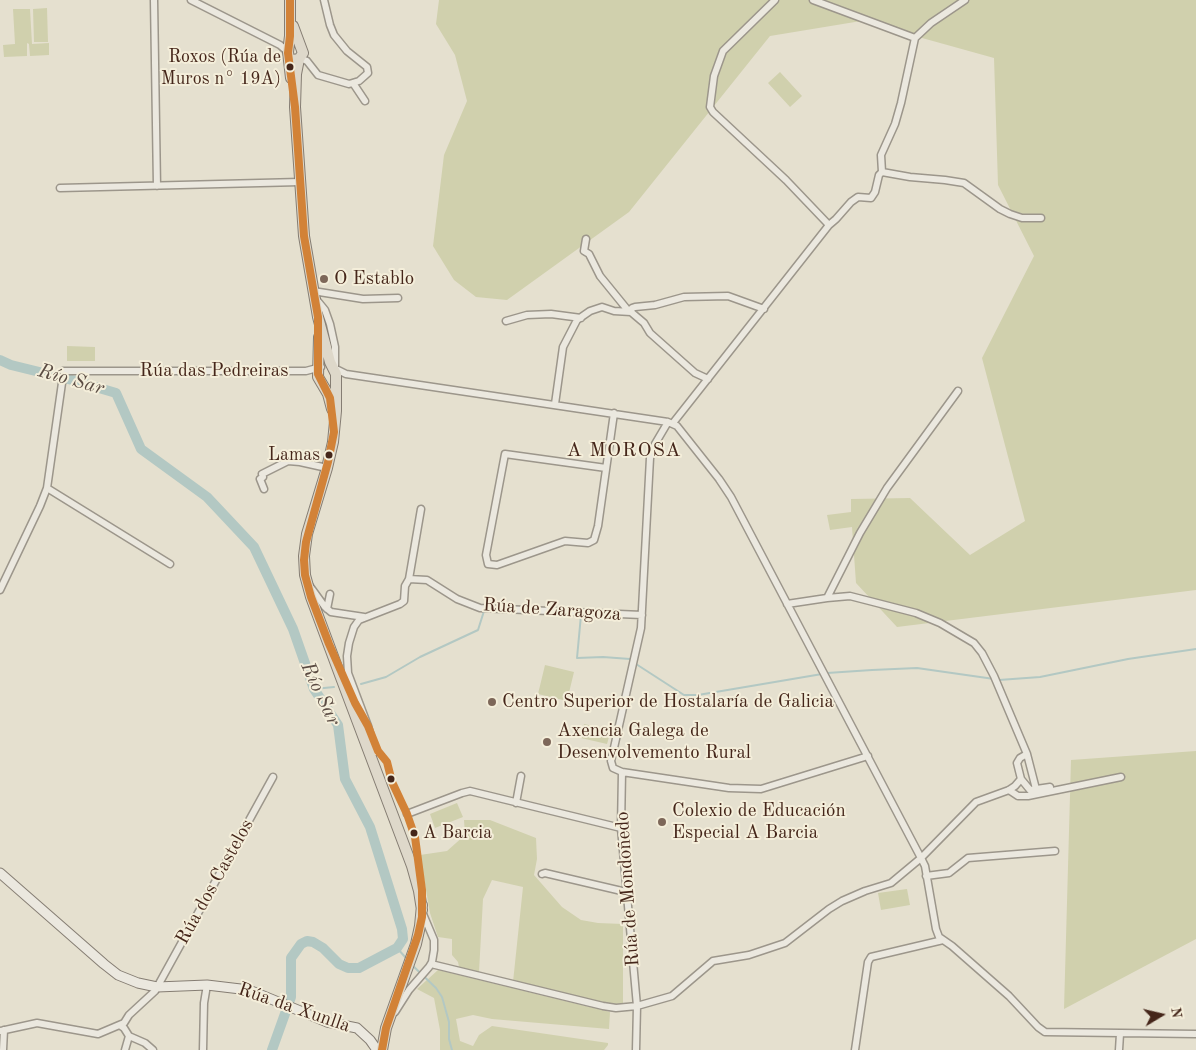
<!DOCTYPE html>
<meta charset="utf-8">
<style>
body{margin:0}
#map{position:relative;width:1196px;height:1050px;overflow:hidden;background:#e5e0cf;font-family:"Old Standard TT",serif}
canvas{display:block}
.north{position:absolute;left:1136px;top:990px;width:50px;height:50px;-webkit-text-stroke:4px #f4eeda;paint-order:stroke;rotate:81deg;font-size:14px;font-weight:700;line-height:20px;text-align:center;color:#45261a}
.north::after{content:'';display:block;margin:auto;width:18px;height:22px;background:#45261a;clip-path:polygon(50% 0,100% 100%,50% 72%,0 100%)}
</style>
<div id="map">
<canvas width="1196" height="1050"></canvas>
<div class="north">N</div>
</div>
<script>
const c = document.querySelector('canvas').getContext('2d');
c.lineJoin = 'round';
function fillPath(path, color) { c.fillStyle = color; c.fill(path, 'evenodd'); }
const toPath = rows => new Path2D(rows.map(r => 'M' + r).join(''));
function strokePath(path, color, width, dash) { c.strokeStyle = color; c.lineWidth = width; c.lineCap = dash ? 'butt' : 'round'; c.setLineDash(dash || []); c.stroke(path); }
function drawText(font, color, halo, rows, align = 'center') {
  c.font = font + ' "Old Standard TT",serif'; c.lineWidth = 4; c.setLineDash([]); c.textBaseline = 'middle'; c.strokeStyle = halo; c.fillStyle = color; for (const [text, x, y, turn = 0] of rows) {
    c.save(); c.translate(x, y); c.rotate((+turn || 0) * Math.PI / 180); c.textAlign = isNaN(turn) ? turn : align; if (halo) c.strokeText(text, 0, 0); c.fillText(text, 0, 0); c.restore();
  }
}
const green = toPath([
 [439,0,1196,0,1196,590,897,627,856,583,852,527,830,530,827,515,851,512,851,499,910,498,970,555,1025,521,982,358,1034,256,998,185,994,58,861,21,770,36,629,212,507,300,476,297,454,280,433,246,444,155,467,101,455,55,436,24],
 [47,8,48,42,34,42,33,9],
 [13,9,30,9,32,44,49,43,49,55,30,56,29,44,27,43,27,56,4,57,3,45,15,44],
 [780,72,802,96,790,107,768,83],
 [67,346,95,347,95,361,67,361],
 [545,665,574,672,567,701,538,694],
 [584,724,611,730,607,744,581,738],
 [1196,751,1196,939,1064,1009,1071,760],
 [457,803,463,817,435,828,430,814],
 [464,820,490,820,536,838,537,859,534,875,562,907,581,920,598,923,623,924,623,1004,604,1004,513,982,523,887,492,880,483,899,479,972,459,967,458,962,452,955,452,939,438,937,430,913,420,855,447,851,465,835],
 [907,889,910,905,881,910,878,893],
 [438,970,610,1012,609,1029,492,1019,473,1015,456,1019,460,1041,473,1046,479,1035,492,1026,608,1043,608,1045,604,1050,440,1050,440,1030,434,998,417,989]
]);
const stream = toPath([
 [581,615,577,658,603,657,630,659,632,661],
 [636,664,684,695,698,695,822,674],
 [827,673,872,670,917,668,994,679],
 [999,680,1040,677,1128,659,1196,649],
 [361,684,386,677,420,657,478,630,484,611],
 [314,689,334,687],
 [397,948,406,958],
 [412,965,436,988,442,997,449,1022,449,1039,452,1050]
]);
const river = toPath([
 [0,360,11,365,72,380,116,393,141,449,207,497,254,547,293,629,314,689,338,725,345,779,370,827,402,929,403,939,397,948,359,968,348,968,339,964,323,948,313,942,307,941,301,944,291,958,291,997,272,1050]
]);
const street = toPath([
 [154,0,157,186],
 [191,0,280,45,288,52],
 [813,0,915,38],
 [965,0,931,23,915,38,901,103,895,124,881,155,882,172,910,177,945,180,964,183,1000,209,1010,214,1022,218,1041,218],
 [300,58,307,61,318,75,349,84,359,81,368,73,367,67,347,51,334,35,330,25,324,0],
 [353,83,365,101],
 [60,188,300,182],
 [829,225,836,219,851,202,858,197,871,198,875,192,879,175,882,172],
 [586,239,584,251,589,254,600,276,626,308,631,312],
 [313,291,363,299,398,298],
 [316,299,325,310,330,324,335,347,335,370],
 [506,321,527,315,551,314,581,318],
 [334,368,346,374,668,422,677,426,719,479,731,497,921,858,925,866,936,929,939,937,952,946,1009,996,1038,1027,1045,1032,1196,1034],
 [63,371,306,371,321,367],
 [708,379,695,373,650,333,644,323,631,312,632,308,635,307,655,305,684,297,728,296,764,309],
 [958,391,887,488,860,533,827,598,850,596,916,613,940,623,974,643,982,653,994,676,1027,754,1036,789],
 [555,404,563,347,577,320,590,311,602,307,614,311,631,312],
 [668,422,655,444,650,458,641,628,611,761,613,768,622,772,729,788,761,789,868,756],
 [673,423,829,225,786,180,713,112,710,107,714,76,723,51,775,0],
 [606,468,505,454,486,555,488,564,497,565,565,541,588,543,594,540,598,526,614,413],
 [47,488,170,564],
 [264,489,260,479,263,477,262,474,288,461,300,462,327,468],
 [409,579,427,580,457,599,480,608,642,615],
 [309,585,325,607,331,612,364,617],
 [0,590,40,506,47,488,63,376],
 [787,604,827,598],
 [327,609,330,594],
 [375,752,368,726,348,673,347,656,349,643,354,627,359,620,400,604,404,601,405,586,409,579,421,509],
 [1021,779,1030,790,1050,787],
 [1009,790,1018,796,1028,796,1121,777],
 [516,803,521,776],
 [407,814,462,793,470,791,621,828],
 [542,874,545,873,626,892],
 [926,876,949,873,968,858,1055,851],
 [431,964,603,1006,616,1008,637,1006,621,828,622,772],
 [395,1012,409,990,429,967,432,962,434,950,434,940,423,914],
 [121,1026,124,1028,129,1036,125,1050],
 [0,1031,37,1023,98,1034,124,1023,129,1015,155,991,273,777],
 [129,1036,145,1043,153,1050],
 [3,1050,4,1030],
 [203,1050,204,1003,207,985],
 [636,1050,637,1006,672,996,713,961,749,955,785,943,829,909,842,901,865,891,891,883,921,858,976,802,1009,790,1015,786,1021,779,1017,763,1020,758,1027,754],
 [855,1050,868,962,871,957,943,940],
 [1119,1050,1120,1034]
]);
const secondary = toPath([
 [0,873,104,964,118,975,138,983,157,987,207,985,249,990,327,1022,357,1028,370,1040,377,1050]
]);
const primary = toPath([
 [290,0,290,36,288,52,291,78],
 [299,59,296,74,295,107,304,236,318,317,330,362,336,374,336,411,333,442,327,468,307,534,304,556,305,575,311,597,340,675,412,866,419,891,422,910],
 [293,60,299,59,303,53,293,26],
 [319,337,318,377,328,394,332,409],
 [382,1050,386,1028,416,944,420,926,422,905]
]);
const bus1 = toPath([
 [290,0,290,36,288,53,295,107,304,236,318,317,318,374,330,398,334,432,328,462,306,542,304,560,305,575,311,597,329,644,355,703,368,726,378,751,387,762,392,782,407,814,415,837,422,890,422,917,418,935,386,1028,382,1050]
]);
const markers = [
 [290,67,4.5,"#45261a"],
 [324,279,5,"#7d6759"],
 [329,455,4.5,"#45261a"],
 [492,702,5,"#7d6759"],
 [547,742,5,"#7d6759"],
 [391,779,4.5,"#45261a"],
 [662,822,5,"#7d6759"],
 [414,833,4.5,"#45261a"]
];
const busNames = [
 ["Roxos (Rúa de",281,57],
 ["Muros n° 19A)",281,79],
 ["Lamas",320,455],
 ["A Barcia",423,833,"left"]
];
const poiNames = [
 ["O Establo",334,279],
 ["Centro Superior de Hostalaría de Galicia",502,702],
 ["Axencia Galega de",557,731],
 ["Desenvolvemento Rural",557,753],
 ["Colexio de Educación",672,811],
 ["Especial A Barcia",672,833]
];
const streetNames = [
 ["Rúa das Pedreiras",214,371],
 ["Rúa de Zaragoza",552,610,4],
 ["Rúa dos Castelos",215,882,-61],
 ["Rúa de Mondoñedo",628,889,-94],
 ["Rúa da Xunlla",294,1008,19]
];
const waterNames = [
 ["Río Sar",71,380,16],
 ["Río Sar",320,694,65]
];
const neighbourhoodNames = [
 ["A MOROSA",624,451]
];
fillPath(green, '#d0d0ad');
strokePath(stream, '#b3c8c3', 2);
strokePath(river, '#b3c8c3', 10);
strokePath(street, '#9c968b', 9);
strokePath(secondary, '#857d73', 11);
strokePath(primary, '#857d73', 12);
strokePath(street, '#ebe8df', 6);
strokePath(secondary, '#ebe8df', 9);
strokePath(primary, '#ded8ca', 10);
strokePath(bus1, '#d28237', 8);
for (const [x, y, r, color] of markers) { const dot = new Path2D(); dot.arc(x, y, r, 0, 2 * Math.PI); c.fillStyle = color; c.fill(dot); strokePath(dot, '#f4eeda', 2); }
drawText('18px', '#45261a', '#f4eeda', busNames, 'right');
drawText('19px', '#45261a', '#f4eeda', poiNames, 'left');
drawText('19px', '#45261a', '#f4eeda', streetNames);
drawText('italic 20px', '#5b4c43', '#f4eeda', waterNames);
c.letterSpacing = '1px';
drawText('20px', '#45261a', '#f4eeda', neighbourhoodNames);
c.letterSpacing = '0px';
</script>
